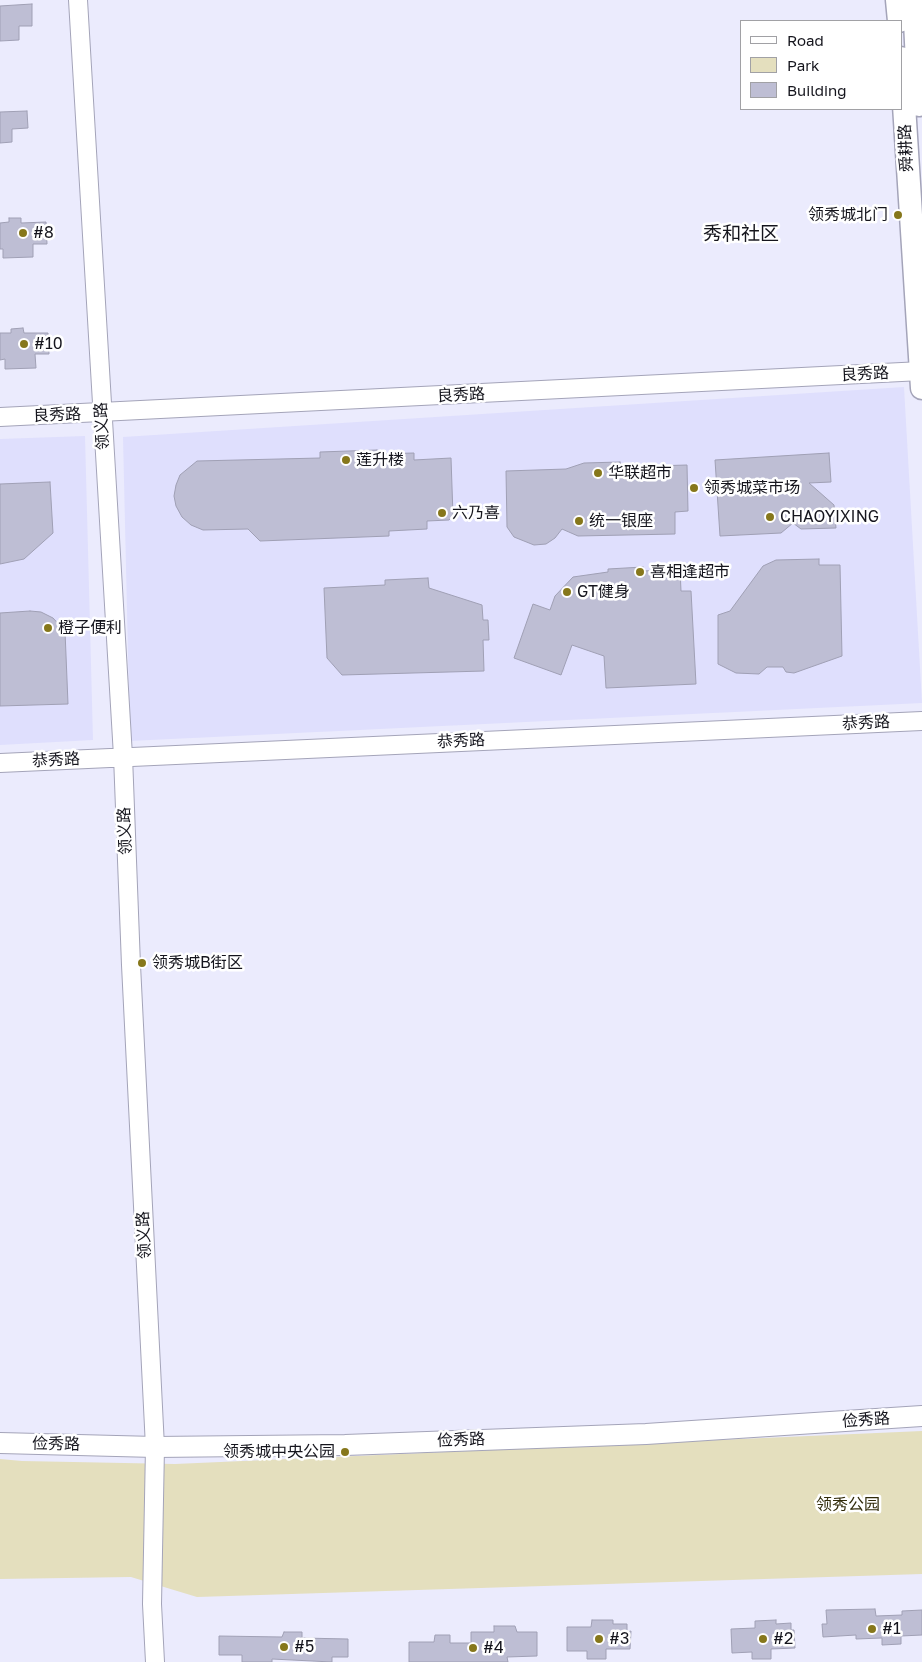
<!DOCTYPE html>
<meta charset="utf-8">
<style>
body{margin:0}
#map{position:relative;width:922px;height:1662px;overflow:hidden;background:#ebebfd;font-family:"Golos Text",sans-serif}
canvas{display:block}
.legend{position:absolute;left:740px;top:20px;width:162px;height:90px;box-sizing:border-box;background:#fff;border:1px solid #a1a1a5;margin:0;padding:6px 9px;list-style:none;font-size:15px;color:#15151d}
.legend li{display:flex;align-items:center;gap:10px;height:25px}
.legend b{width:25px;border:1px solid #a1a1a5}
</style>
<div id="map">
<canvas width="922" height="1662"></canvas>
<ul class="legend">
<li><b style="height:6px;background:#fff"></b>Road</li>
<li><b style="height:14px;background:#e4dfbe"></b>Park</li>
<li><b style="height:14px;background:#bebed4"></b>Building</li>
</ul>
</div>
<script>
const c = document.querySelector('canvas').getContext('2d');
c.lineJoin = 'round';
function fillPath(path, color) { c.fillStyle = color; c.fill(path, 'evenodd'); }
const toPath = rows => new Path2D(rows.map(r => 'M' + r).join(''));
function strokePath(path, color, width, dash) { c.strokeStyle = color; c.lineWidth = width; c.lineCap = dash ? 'butt' : 'round'; c.setLineDash(dash || []); c.stroke(path); }
function drawText(font, color, halo, rows, align = 'center') {
  c.font = font + ' "Golos Text","Noto Sans SC",sans-serif'; c.lineWidth = 5; c.setLineDash([]); c.textBaseline = 'middle'; c.strokeStyle = halo; c.fillStyle = color; for (const [text, x, y, turn = 0] of rows) {
    c.save(); c.translate(x, y); c.rotate((+turn || 0) * Math.PI / 180); c.textAlign = isNaN(turn) ? turn : align; if (halo) c.strokeText(text, 0, 0); c.fillText(text, 0, 0); c.restore();
  }
}
const built = toPath([
 [904,387,922,703,130,741,123,437],
 [85,436,93,740,0,745,0,439]
]);
const green = toPath([
 [922,1431,922,1574,197,1597,131,1577,0,1579,0,1459,22,1461,175,1464]
]);
const building = toPath([
 [32,4,32,26,19,26,19,40,0,41,0,6,32,4],
 [27,111,28,128,12,129,12,142,0,143,0,112,27,111],
 [9,218,21,218,21,223,46,222,47,244,33,244,33,257,3,258,3,249,0,249,0,223,9,222,9,218],
 [23,328,24,333,48,333,49,354,35,354,36,368,5,369,5,359,0,360,0,333,11,333,11,329,23,328],
 [377,450,377,454,414,453,414,460,451,458,453,516,449,520,427,521,427,529,389,531,389,536,260,541,248,529,203,530,191,525,182,517,176,506,174,496,176,485,180,475,197,461,320,458,320,452,377,450],
 [829,453,831,482,809,483,834,505,836,528,801,529,793,523,781,533,720,536,715,460,829,453],
 [620,462,621,467,687,465,688,511,675,512,675,534,578,536,562,529,555,538,546,544,534,545,514,537,507,527,506,471,566,469,584,463,620,462],
 [50,482,53,533,24,559,0,564,0,484,50,482],
 [819,559,819,565,840,565,842,656,794,673,786,672,783,667,767,667,759,674,736,673,718,664,718,615,730,611,763,566,776,560,819,559],
 [643,567,644,571,680,569,681,591,691,591,696,684,606,688,604,656,572,645,561,675,514,658,533,604,550,610,555,596,573,577,608,572,608,569,643,567],
 [428,578,429,588,482,605,483,620,488,620,489,640,483,640,484,671,342,675,327,658,324,588,385,585,385,580,428,578],
 [30,611,41,612,53,618,65,631,68,704,0,706,0,613,30,611],
 [875,1609,876,1616,902,1615,902,1611,922,1610,922,1635,901,1636,901,1644,882,1645,882,1638,856,1639,856,1635,823,1637,822,1624,827,1624,826,1610,875,1609],
 [592,1620,613,1620,613,1624,627,1624,627,1632,631,1631,630,1649,606,1649,606,1659,587,1659,587,1651,567,1651,567,1627,591,1627,592,1620],
 [776,1620,776,1624,791,1623,791,1630,794,1630,795,1648,771,1649,771,1659,752,1659,752,1652,732,1653,731,1629,755,1628,755,1621,776,1620],
 [494,1626,515,1626,517,1632,537,1632,537,1656,507,1657,508,1662,409,1662,409,1642,434,1642,435,1635,450,1635,450,1643,471,1643,471,1632,494,1632,494,1626],
 [284,1632,302,1632,302,1638,348,1639,348,1657,332,1657,332,1662,272,1659,272,1662,242,1662,242,1655,219,1655,219,1636,282,1637,284,1632]
]);
const tertiary = toPath([
 [78,0,123,756,131,965,155,1447,152,1604,155,1662],
 [0,417,922,371],
 [0,763,922,721]
]);
const secondary = toPath([
 [0,1443,155,1447,345,1445,646,1434,922,1416]
]);
const primary = toPath([
 [897,0,899,21],
 [914,0,919,105],
 [901,58,922,388]
]);
const markers = [
 [898,215,5,"#86771b"],
 [23,233,5,"#86771b"],
 [24,344,5,"#86771b"],
 [346,460,5,"#86771b"],
 [598,473,5,"#86771b"],
 [694,488,5,"#86771b"],
 [442,513,5,"#86771b"],
 [770,517,5,"#86771b"],
 [579,521,5,"#86771b"],
 [640,572,5,"#86771b"],
 [567,592,5,"#86771b"],
 [48,628,5,"#86771b"],
 [142,963,5,"#86771b"],
 [345,1452,5,"#86771b"],
 [872,1629,5,"#86771b"],
 [599,1639,5,"#86771b"],
 [763,1639,5,"#86771b"],
 [284,1647,5,"#86771b"],
 [473,1648,5,"#86771b"]
];
const streetNames = [
 ["舜耕路",906,148,-93],
 ["良秀路",865,374,-3],
 ["良秀路",461,395,-3],
 ["良秀路",57,415,-2],
 ["领义路",102,426,-93],
 ["恭秀路",866,723,-3],
 ["恭秀路",461,741,-3],
 ["恭秀路",56,760,-3],
 ["领义路",125,831,-92],
 ["领义路",144,1235,-93],
 ["俭秀路",866,1420,-4],
 ["俭秀路",461,1440,-2],
 ["俭秀路",56,1444,1]
];
const poiNames = [
 ["领秀城北门",888,215,"right"],
 ["#8",33,233],
 ["#10",34,344],
 ["莲升楼",356,460],
 ["华联超市",608,473],
 ["领秀城菜市场",704,488],
 ["六乃喜",452,513],
 ["CHAOYIXING",780,517],
 ["统一银座",589,521],
 ["喜相逢超市",650,572],
 ["GT健身",577,592],
 ["橙子便利",58,628],
 ["领秀城B街区",152,963],
 ["领秀城中央公园",335,1452,"right"],
 ["#1",882,1629],
 ["#3",609,1639],
 ["#2",773,1639],
 ["#5",294,1647],
 ["#4",483,1648]
];
const parkNames = [
 ["领秀公园",848,1505]
];
const quarterNames = [
 ["秀和社区",741,234]
];
fillPath(built, '#dfdffd');
fillPath(green, '#e4dfbe');
fillPath(building, '#bebed4');
strokePath(building, '#a0a0b5', 1);
strokePath(tertiary, '#a4a4b9', 20);
strokePath(secondary, '#a4a4b9', 22);
strokePath(primary, '#a4a4b9', 25);
strokePath(tertiary, '#fff', 18);
strokePath(secondary, '#fff', 20);
strokePath(primary, '#fff', 22);
for (const [x, y, r, color] of markers) { const dot = new Path2D(); dot.arc(x, y, r, 0, 2 * Math.PI); c.fillStyle = color; c.fill(dot); strokePath(dot, '#fff', 2); }
drawText('16px', '#15151d', '#fff', streetNames);
drawText('16px', '#15151d', '#fff', poiNames, 'left');
drawText('16px', '#302a09', '#fff', parkNames);
drawText('19px', '#15151d', '#fff', quarterNames);
</script>
